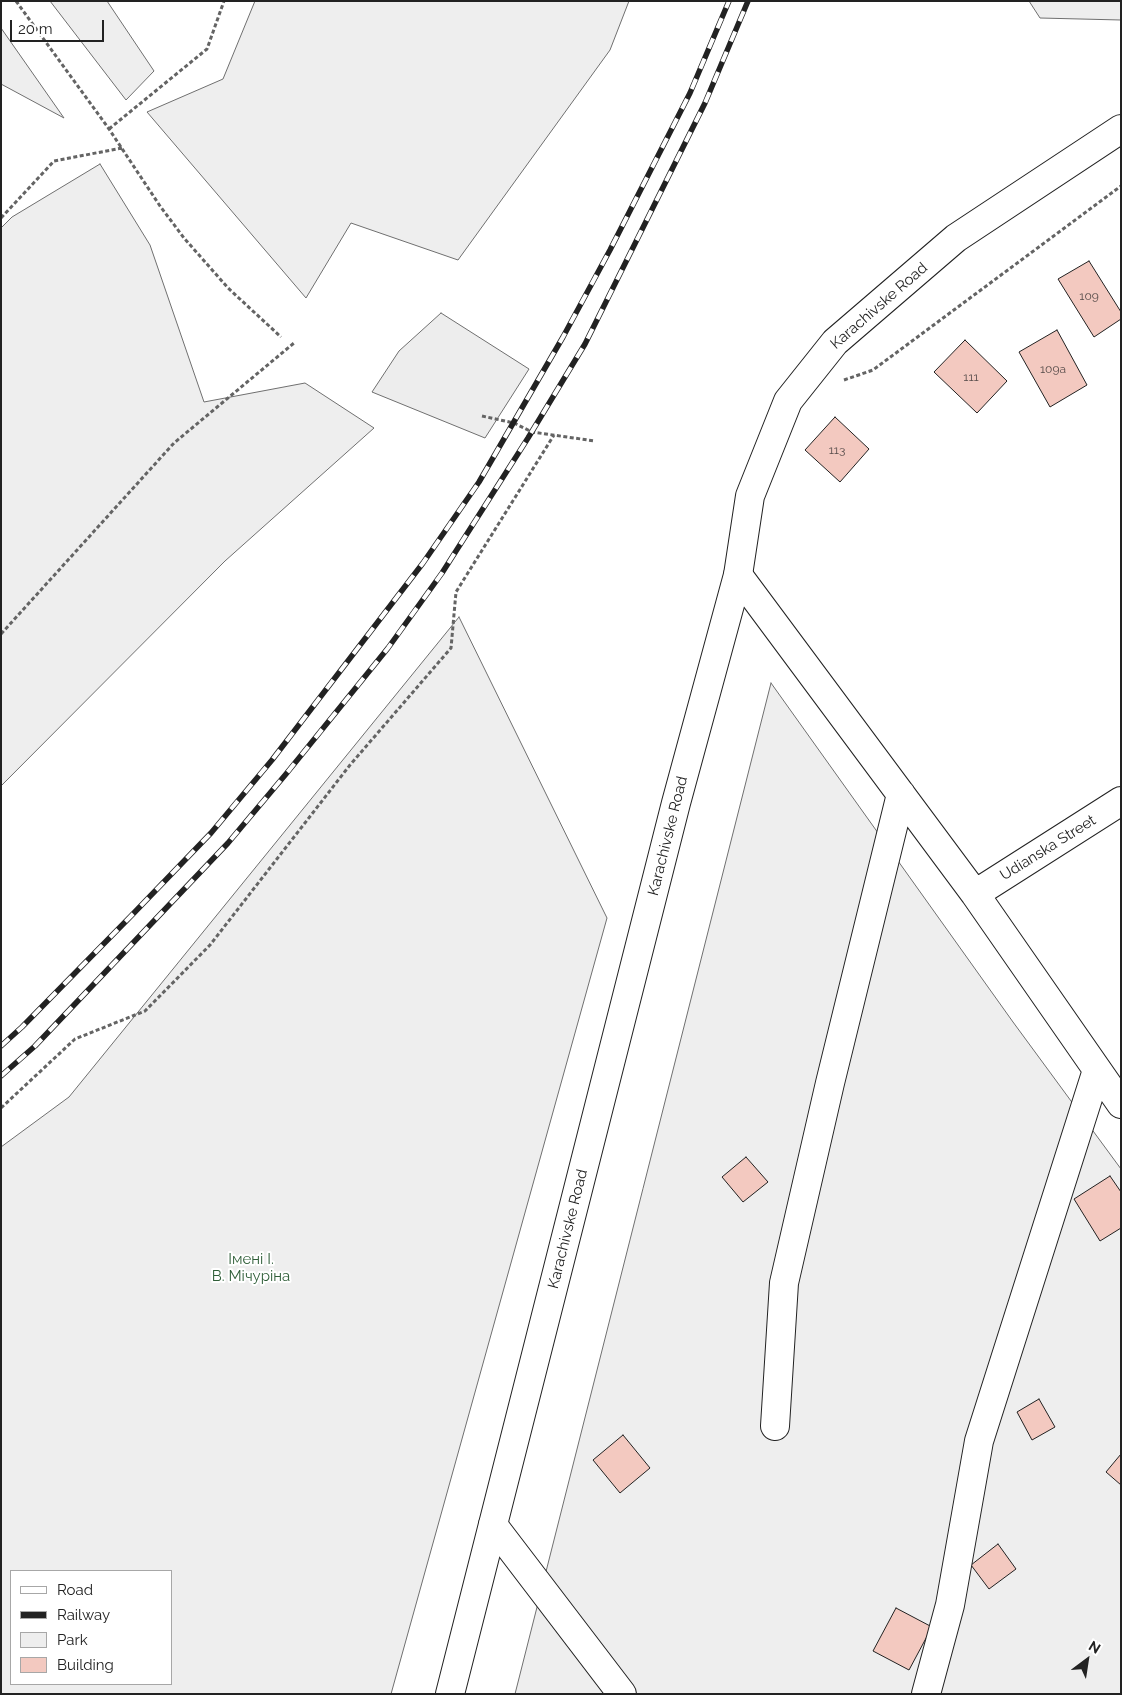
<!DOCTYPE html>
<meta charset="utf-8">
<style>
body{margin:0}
#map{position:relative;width:1122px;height:1695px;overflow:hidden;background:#fff;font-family:Raleway,sans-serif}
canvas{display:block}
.frame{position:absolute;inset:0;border:2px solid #222;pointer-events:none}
.legend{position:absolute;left:10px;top:1570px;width:162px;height:115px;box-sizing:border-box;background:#fff;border:1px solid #a7a7a7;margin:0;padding:6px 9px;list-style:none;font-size:15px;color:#222}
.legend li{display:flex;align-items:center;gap:10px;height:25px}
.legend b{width:25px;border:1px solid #a7a7a7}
.north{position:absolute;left:1062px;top:1635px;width:50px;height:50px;-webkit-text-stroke:4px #fff;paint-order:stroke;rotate:31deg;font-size:14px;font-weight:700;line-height:20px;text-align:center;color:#222}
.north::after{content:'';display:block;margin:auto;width:18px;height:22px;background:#222;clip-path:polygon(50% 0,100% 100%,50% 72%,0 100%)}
.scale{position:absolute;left:10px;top:20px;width:94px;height:22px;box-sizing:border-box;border:2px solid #222;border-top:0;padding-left:6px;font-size:15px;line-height:18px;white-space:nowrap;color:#222;-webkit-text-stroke:4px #fff;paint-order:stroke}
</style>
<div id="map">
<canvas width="1122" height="1695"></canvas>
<div class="frame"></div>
<ul class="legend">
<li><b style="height:6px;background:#fff"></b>Road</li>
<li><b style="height:6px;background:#222"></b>Railway</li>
<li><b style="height:14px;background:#eee"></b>Park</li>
<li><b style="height:14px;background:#f3c9c0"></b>Building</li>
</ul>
<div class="north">N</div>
<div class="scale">20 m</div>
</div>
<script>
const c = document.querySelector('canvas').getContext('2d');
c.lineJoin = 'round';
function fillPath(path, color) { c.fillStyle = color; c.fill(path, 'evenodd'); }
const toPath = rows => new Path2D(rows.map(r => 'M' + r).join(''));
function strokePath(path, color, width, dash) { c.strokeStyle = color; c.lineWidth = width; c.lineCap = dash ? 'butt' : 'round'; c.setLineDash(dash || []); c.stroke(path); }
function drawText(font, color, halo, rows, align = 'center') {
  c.font = font + ' Raleway,sans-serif'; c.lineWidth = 4; c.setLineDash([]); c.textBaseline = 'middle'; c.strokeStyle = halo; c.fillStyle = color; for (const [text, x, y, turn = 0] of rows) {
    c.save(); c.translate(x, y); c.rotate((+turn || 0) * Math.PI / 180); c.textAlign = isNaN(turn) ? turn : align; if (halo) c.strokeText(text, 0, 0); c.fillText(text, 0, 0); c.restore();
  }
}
const green = toPath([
 [50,1,107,1,154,71,126,100,50,1],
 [255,1,629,1,610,50,458,260,351,223,306,298,147,112,223,79,255,1],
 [1029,1,1121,1,1121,20,1040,18,1029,1],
 [1,28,64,118,1,84,1,28],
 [100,164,150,245,204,402,305,383,374,428,225,561,1,786,1,228,12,217,100,164],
 [459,617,607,918,391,1694,1,1694,1,1147,69,1097,459,617],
 [171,1571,171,1684,11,1684,11,1571,171,1571],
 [771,683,1013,1022,1121,1169,1121,1694,515,1694,771,683]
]);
const parking = toPath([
 [441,313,529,369,485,438,372,392,399,351,441,313]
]);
const building = toPath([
 [1089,261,1121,312,1121,319,1094,337,1058,279,1089,261],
 [1057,330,1087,385,1050,407,1019,352,1057,330],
 [965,340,1007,381,977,413,934,372,965,340],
 [835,417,869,449,840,482,805,450,835,417],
 [746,1157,768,1182,743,1202,722,1177,746,1157],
 [1110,1176,1121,1192,1121,1228,1100,1241,1074,1199,1110,1176],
 [1039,1399,1055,1427,1032,1440,1017,1412,1039,1399],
 [623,1435,650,1468,620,1493,593,1460,623,1435],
 [1121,1454,1121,1485,1106,1472,1121,1454],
 [998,1544,1016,1569,989,1589,971,1565,998,1544],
 [896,1608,932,1627,909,1670,873,1651,896,1608]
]);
const path = toPath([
 [16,1,109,129,160,206,184,238,228,288,281,337],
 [109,129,207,49,224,1],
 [1,218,54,161,122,148],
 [844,380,873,370,1121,186],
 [482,416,514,423,532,432,595,441],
 [1,634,174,443,294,343],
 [1,1108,75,1039,145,1011,210,945,350,765,451,648,456,592,554,435]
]);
const street = toPath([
 [738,575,975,894,1121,1104],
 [975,894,1121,801],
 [775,1426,784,1283,830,1083,901,794],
 [493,1525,622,1694],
 [926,1694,950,1605,979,1441,1097,1070]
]);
const secondary = toPath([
 [450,1694,676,803,738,575,750,496,788,401,835,342,956,238,1121,129]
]);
const rail = toPath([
 [1,1046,22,1027,131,916,211,833,272,760,423,563,479,482,563,337,610,250,690,93,729,1],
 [1,1076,35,1046,228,843,286,774,388,648,442,573,528,438,585,344,705,103,748,1]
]);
const numberNames = [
 ["109",1089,296],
 ["109а",1053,369],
 ["111",971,377],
 ["113",837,450]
];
const streetNames = [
 ["Karachivske Road",879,306,-41],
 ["Karachivske Road",668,836,-76],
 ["Udianska Street",1048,848,-32],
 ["Karachivske Road",568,1229,-76]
];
const parkNames = [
 ["Імені І.",251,1259],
 ["В. Мічуріна",251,1276]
];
fillPath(green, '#eee');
strokePath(green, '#6f6f6f', 1);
fillPath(parking, '#ededed');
strokePath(parking, '#6f6f6f', 1);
fillPath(building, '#f3c9c0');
strokePath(building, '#222', 1);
strokePath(street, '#222', 30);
strokePath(secondary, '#222', 30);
strokePath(path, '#646464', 3, [4, 2.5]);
strokePath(street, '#fff', 28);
strokePath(secondary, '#fff', 28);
strokePath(rail, '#222', 5.5);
strokePath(rail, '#fff', 4, [11]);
drawText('12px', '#564c4a', null, numberNames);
drawText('15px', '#222', '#fff', streetNames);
drawText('15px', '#2f5e38', '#fff', parkNames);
</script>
